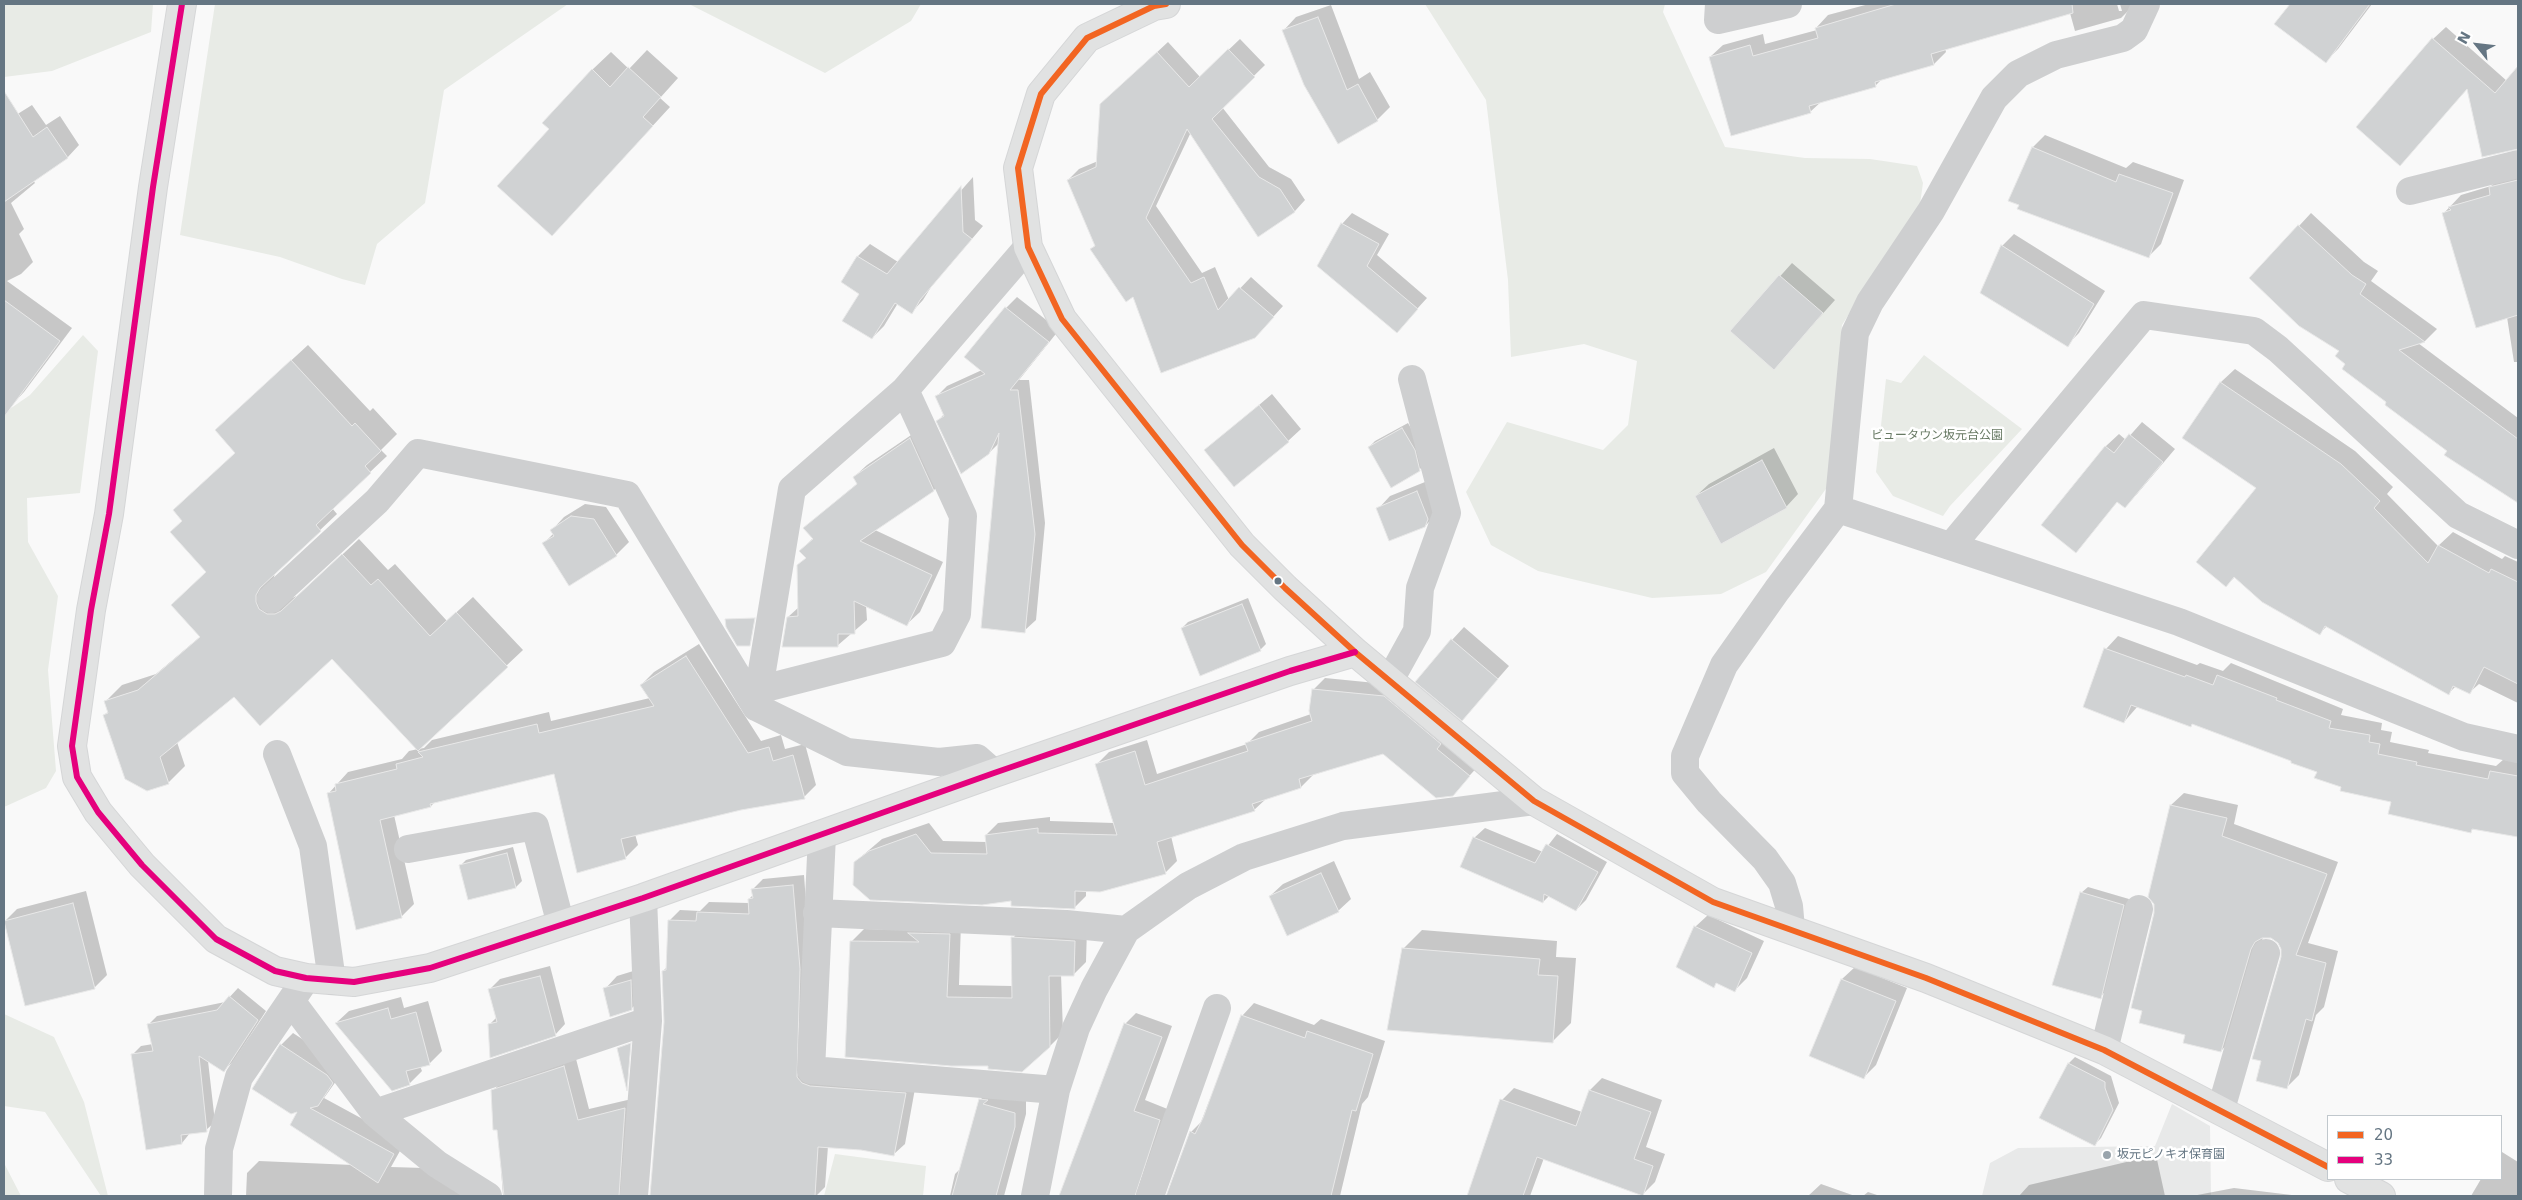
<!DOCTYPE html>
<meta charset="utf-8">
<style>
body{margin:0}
#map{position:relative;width:2522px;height:1200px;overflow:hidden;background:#f9f9f9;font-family:"DejaVu Sans",sans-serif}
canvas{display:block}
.frame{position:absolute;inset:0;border:5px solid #657683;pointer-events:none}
.legend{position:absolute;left:2327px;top:1115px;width:175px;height:65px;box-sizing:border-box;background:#fff;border:1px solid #c1c8cd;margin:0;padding:6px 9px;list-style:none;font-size:15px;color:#657683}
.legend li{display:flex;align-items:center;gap:10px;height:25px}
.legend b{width:25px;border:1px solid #c1c8cd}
.north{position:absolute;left:2452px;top:20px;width:50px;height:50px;-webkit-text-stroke:4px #fff;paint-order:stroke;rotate:299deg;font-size:14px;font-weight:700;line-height:20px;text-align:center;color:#657683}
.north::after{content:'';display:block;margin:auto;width:18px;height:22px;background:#657683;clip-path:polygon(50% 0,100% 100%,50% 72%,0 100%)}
</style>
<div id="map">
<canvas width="2522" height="1200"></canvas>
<div class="frame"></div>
<ul class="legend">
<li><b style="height:6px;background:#f26522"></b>20</li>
<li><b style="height:6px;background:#e5007d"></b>33</li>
</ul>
<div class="north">N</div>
</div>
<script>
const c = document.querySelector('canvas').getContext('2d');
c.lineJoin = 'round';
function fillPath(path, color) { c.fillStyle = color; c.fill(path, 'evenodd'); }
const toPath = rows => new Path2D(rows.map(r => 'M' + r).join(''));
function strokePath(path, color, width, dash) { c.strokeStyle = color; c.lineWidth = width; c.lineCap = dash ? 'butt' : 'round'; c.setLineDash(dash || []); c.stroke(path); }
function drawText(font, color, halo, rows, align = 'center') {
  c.font = font + ' "DejaVu Sans","Noto Sans JP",sans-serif'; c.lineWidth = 5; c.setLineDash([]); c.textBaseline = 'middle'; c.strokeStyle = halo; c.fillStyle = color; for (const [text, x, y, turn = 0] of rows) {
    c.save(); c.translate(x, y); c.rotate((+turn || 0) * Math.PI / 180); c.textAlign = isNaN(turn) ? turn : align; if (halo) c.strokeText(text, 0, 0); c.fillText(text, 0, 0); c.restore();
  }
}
const built = toPath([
 [2172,1104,2210,1126,2211,1196,1982,1196,1990,1163,2018,1148,2155,1146]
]);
const green = toPath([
 [4,4,153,4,151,32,52,71,4,77],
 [215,4,568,4,444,90,425,203,377,244,365,285,342,279,280,257,180,235],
 [689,4,921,4,911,21,825,73],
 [1425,4,1665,4,1663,12,1725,147,1805,158,1870,159,1917,166,1923,183,1919,211,1874,275,1842,325,1828,486,1766,572,1721,594,1652,598,1538,571,1491,545,1466,492,1507,422,1603,450,1628,425,1637,361,1584,344,1511,357,1508,280,1486,100],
 [83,335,98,351,80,493,27,498,28,542,58,596,48,670,56,771,46,788,4,807,4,413,30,395],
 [1924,355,2022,429,1950,506,1943,516,1893,496,1876,472,1886,379,1901,383],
 [4,1014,54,1037,84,1102,108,1196,101,1196,45,1112,4,1106],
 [835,1154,926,1166,923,1196,824,1196],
 [4,1163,21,1196,4,1196]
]);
const shadow = toPath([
 [1869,4,2117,4,2119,11,2122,11,2120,4,2134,5,2121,18,2075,31,2070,13,1945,48,1946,52,1934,64,1882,79,1875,86,1822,101,1810,112,1710,57,1723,45,1763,34,1765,44,1817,30,1816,28,1828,15],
 [2291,4,2372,4,2338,49,2326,61,2276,24],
 [1331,5,1359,79,1370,72,1390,107,1377,120,1284,30,1296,17],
 [2446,27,2507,81,2518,68,2518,147,2468,88,2400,164,2433,39],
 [1240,39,1265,65,1222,107,1269,167,1291,179,1305,200,1295,211,1258,235,1191,132,1156,206,1202,273,1215,267,1229,300,1251,277,1283,306,1255,337,1134,295,1091,249,1096,245,1068,180,1079,169,1098,161,1113,93,1168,42,1200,77],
 [647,50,678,78,660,98,670,107,570,216,551,129,592,70,611,52,629,69],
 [10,105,16,115,32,105,46,125,60,116,79,145,67,158,33,180,35,183,11,203,24,229,19,234,33,262,21,274,7,281,72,328,24,392,12,405,4,399,4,109],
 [2045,135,2126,168,2133,162,2184,180,2161,244,2149,256,2010,200,2033,147],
 [2518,171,2518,362,2514,362,2507,317,2444,213,2461,195,2491,186,2502,176],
 [973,177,975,220,983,226,931,287,923,300,912,312,898,303,884,326,872,338,861,293,843,282,858,256,870,244,898,262],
 [1352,213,1389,234,1377,255,1427,298,1397,331,1342,224],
 [2311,213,2364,262,2378,271,2371,281,2437,329,2425,341,2418,343,2518,418,2518,502,2446,455,2448,451,2388,402,2347,363,2299,226],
 [2014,234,2105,291,2079,333,2067,345,2002,246],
 [1792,263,1835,300,1774,368,1731,331],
 [1017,297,1059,330,1019,380,1029,380,1045,523,1036,620,1024,631,1000,442,989,453,938,421,944,414,936,397,947,386,982,370,1006,308],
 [308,345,370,411,373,408,397,434,381,450,387,456,332,508,337,514,275,573,272,585,284,598,292,598,299,595,359,539,388,570,395,564,447,621,473,597,523,650,418,749,424,748,432,740,549,712,551,721,650,698,641,685,654,672,699,644,761,741,781,735,785,749,805,744,816,785,804,797,741,808,635,834,638,845,625,858,555,773,435,802,431,806,394,815,414,904,401,917,329,793,348,772,402,759,409,751,418,749,332,658,234,695,177,742,185,766,168,783,104,715,109,711,106,701,122,685,156,674,201,636,208,571,183,520,236,452,233,414],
 [2235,369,2355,451,2393,487,2387,494,2438,546,2453,532,2502,559,2505,556,2518,562,2518,703,2479,684,2470,692,2456,686,2449,693,2327,626,2320,633,2235,577,2226,585,2258,488,2184,437,2221,382],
 [1272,394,1301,429,1288,441,1206,450],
 [2142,422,2175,449,2137,494,2125,507,2118,501,2075,551,2043,525,2106,446,2119,434,2126,440],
 [1408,423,1420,444,1425,464,1419,470,1369,447,1375,441],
 [923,427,946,478,934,490,875,530,943,562,920,612,907,624,866,605,867,620,837,646,788,617,799,607,807,557,801,551,813,538,818,516,858,483,854,477,867,465],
 [1774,448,1798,494,1786,507,1696,496,1709,484],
 [1430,480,1438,513,1425,526,1378,509,1390,496],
 [585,504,606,507,629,542,616,555,570,585,544,543,554,533,552,530,564,517],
 [1248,598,1266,644,1260,650,1182,628,1188,622],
 [1464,627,1509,666,1474,706,1452,640],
 [2118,636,2197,665,2200,663,2223,671,2231,663,2343,709,2341,715,2382,723,2381,730,2392,732,2390,742,2429,750,2428,753,2496,766,2504,759,2518,761,2518,836,2474,828,2471,831,2392,801,2342,786,2318,771,2193,723,2138,706,2124,722,2106,649],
 [1325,678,1396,685,1481,763,1452,795,1383,753,1313,775,1301,787,1267,798,1254,810,1171,836,1177,861,1165,873,1086,890,1086,896,1074,908,1012,899,855,862,882,839,929,823,943,841,987,842,986,835,998,823,1050,817,1050,821,1114,823,1097,764,1109,752,1147,740,1157,774,1247,744,1259,732,1311,714,1313,690],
 [2184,793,2238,805,2234,824,2338,862,2308,943,2338,951,2324,1007,2316,1015,2299,1075,2286,1088,2262,1060,2282,957,2282,949,2279,942,2271,937,2263,937,2233,1038,2221,1051,2187,1034,2155,913,2171,805],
 [1485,828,1543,852,1557,834,1607,862,1586,900,1576,910,1550,895,1543,902,1474,838],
 [513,847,522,881,516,887,469,899,460,866,466,860],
 [1334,861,1351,899,1338,911,1270,896,1283,884],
 [804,875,810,957,807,1066,916,1083,905,1144,894,1154,828,1146,825,1187,816,1196,650,1196,665,1022,663,971,667,967,669,921,680,910,700,911,709,902,749,903,749,899,753,895,753,889,763,879],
 [2088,887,2129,899,2106,991,2100,997,2081,893],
 [86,891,107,975,94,988,5,921,17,909],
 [1708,915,1764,941,1747,978,1735,990,1717,982,1713,986,1695,927],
 [961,922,959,985,1013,986,1013,938,1025,925,1087,928,1086,962,1074,974,1061,974,1063,1033,1050,1046,990,1064,852,941,864,929,912,930],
 [1422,930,1557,941,1556,957,1576,958,1571,1023,1552,1042,1404,948],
 [550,966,565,1024,555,1035,489,1025,497,1017,490,989,500,979],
 [1855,967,1907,988,1876,1065,1864,1077,1811,1055,1842,979],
 [643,968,644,996,631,1009,605,989,617,976],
 [238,988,266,1011,233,1062,224,1070,208,1061,215,1122,206,1130,190,1133,182,1143,132,1055,141,1046,153,1044,148,1025,157,1016,225,1002],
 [401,997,404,1008,428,1001,442,1051,429,1064,420,1066,422,1071,409,1084,336,1023,349,1011],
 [1254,1003,1314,1025,1321,1019,1385,1041,1368,1097,1362,1104,1340,1196,1168,1196,1191,1132,1201,1122,1242,1016],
 [1136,1013,1172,1026,1145,1100,1170,1110,1146,1196,1117,1196,1068,1177,1125,1024],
 [293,1033,339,1063,344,1070,324,1098,405,1142,391,1167,424,1168,488,1196,246,1196,247,1173,259,1161,353,1165,300,1110,281,1045],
 [575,1055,589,1109,636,1098,623,1196,503,1196,498,1128,493,1091,504,1079],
 [2075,1057,2111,1076,2119,1103,2101,1138,2095,1144,2041,1117,2069,1063],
 [1602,1078,1662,1100,1646,1147,1665,1154,1655,1182,1642,1195,1544,1158,1530,1196,1468,1196,1502,1100,1514,1088,1582,1112,1590,1090],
 [992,1088,1026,1101,1026,1114,1004,1196,950,1196,955,1174,961,1168,980,1100],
 [2502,1152,2518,1162,2518,1196,2471,1196,2481,1179,2501,1179],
 [2156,1155,2165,1196,2019,1196,2029,1185],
 [1821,1184,1855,1196,1808,1196],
 [2234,1188,2300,1196,2192,1196],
 [1868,1192,1880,1196,1863,1196]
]);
const building = toPath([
 [1896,4,2072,4,2073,13,1931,54,1934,65,1875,82,1876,87,1809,106,1811,113,1731,136,1709,57,1750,45,1753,56,1818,38,1815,28,1896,4],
 [2290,4,2370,4,2326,63,2274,24,2290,4],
 [1318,17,1347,90,1358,84,1378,121,1338,144,1304,85,1282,30,1318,17],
 [2432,38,2495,93,2518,66,2518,149,2482,157,2467,89,2400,166,2356,127,2432,38],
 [1228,49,1255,77,1212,119,1259,177,1280,189,1295,212,1258,237,1187,129,1146,218,1191,283,1204,277,1218,310,1239,287,1274,317,1255,338,1161,373,1133,297,1126,302,1090,249,1095,246,1067,180,1096,167,1100,104,1157,52,1189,87,1228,49],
 [628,67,661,97,643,117,653,126,552,236,497,186,549,129,542,123,592,69,610,87,628,67],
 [4,91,33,137,47,127,68,158,4,202,4,91],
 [2032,147,2116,182,2119,174,2173,193,2149,258,2017,209,2019,205,2008,201,2032,147],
 [2518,180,2518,315,2476,328,2442,213,2451,210,2448,207,2490,195,2489,187,2518,180],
 [961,186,963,232,972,239,920,300,912,314,895,303,872,339,842,321,859,294,841,282,857,256,887,274,961,186],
 [1341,223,1379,244,1367,266,1418,309,1397,333,1317,266,1341,223],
 [2298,225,2352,275,2366,284,2360,294,2425,342,2399,350,2518,439,2518,503,2444,455,2447,451,2385,405,2386,402,2342,369,2345,364,2335,356,2339,351,2299,326,2249,278,2298,225],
 [2001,245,2094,304,2068,347,1980,293,2001,245],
 [1779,275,1823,313,1774,370,1730,331,1779,275],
 [4,300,60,341,4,417,4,300],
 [1005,307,1049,342,1010,390,1018,390,1035,534,1025,633,981,628,999,433,989,454,961,474,936,421,944,416,935,396,985,374,964,357,1005,307],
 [291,360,352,426,355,423,381,451,365,466,371,473,316,525,321,531,260,588,256,595,256,602,259,609,267,614,275,614,281,611,342,554,371,585,378,579,430,636,456,612,508,667,418,751,332,659,260,726,234,697,160,757,169,784,147,791,125,779,103,715,108,713,104,701,138,690,200,637,171,605,206,572,170,532,182,521,173,510,235,453,215,430,291,360],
 [2220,382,2341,464,2380,501,2374,508,2428,563,2438,545,2489,573,2491,569,2518,582,2518,684,2484,667,2470,694,2453,686,2449,695,2325,626,2320,635,2262,602,2234,577,2226,587,2196,562,2256,488,2182,438,2220,382],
 [1259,405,1289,442,1234,487,1204,450,1259,405],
 [1402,428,1415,450,1420,471,1391,488,1368,447,1402,428],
 [2129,434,2163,462,2125,508,2117,502,2076,553,2041,525,2105,446,2114,453,2129,434],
 [910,438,934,491,860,541,932,575,907,626,854,601,855,634,838,634,838,647,782,647,787,617,798,616,797,565,806,558,799,551,813,539,803,528,857,484,853,477,910,438],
 [1762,460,1787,508,1721,544,1695,496,1762,460],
 [1417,491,1428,519,1425,527,1389,541,1376,508,1417,491],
 [571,516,594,519,617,556,569,586,542,543,554,536,550,530,571,516],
 [1242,604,1261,651,1200,676,1181,628,1242,604],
 [755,618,750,646,737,646,726,627,725,619,755,618],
 [1451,639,1498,679,1462,721,1415,682,1451,639],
 [2104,648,2185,677,2186,675,2213,685,2217,675,2277,698,2276,700,2331,721,2329,728,2370,735,2369,742,2380,744,2378,754,2417,762,2416,765,2488,779,2490,771,2518,776,2518,837,2472,829,2471,833,2388,814,2391,802,2340,791,2341,787,2314,778,2317,772,2291,763,2291,761,2192,724,2191,727,2131,705,2124,723,2083,707,2104,648],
 [686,656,748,753,769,747,773,761,793,755,805,799,741,810,621,839,626,859,577,873,554,774,430,804,431,807,380,820,402,918,356,930,327,793,336,791,335,784,397,769,396,764,423,757,418,752,537,724,539,733,654,706,640,685,686,656],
 [1312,689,1384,696,1441,744,1437,749,1470,776,1453,796,1436,798,1383,754,1299,779,1301,788,1252,804,1255,811,1157,842,1166,874,1100,892,1075,891,1075,909,1011,906,1011,901,982,905,870,900,853,885,854,862,869,851,916,834,931,853,987,854,985,835,1038,828,1038,833,1117,835,1095,764,1135,751,1145,785,1248,751,1245,743,1312,721,1309,711,1312,689],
 [2170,805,2227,818,2222,836,2327,874,2296,955,2326,963,2312,1021,2306,1019,2287,1089,2256,1081,2261,1061,2252,1059,2281,957,2281,949,2278,943,2271,938,2262,938,2255,942,2251,949,2221,1052,2183,1043,2185,1035,2139,1023,2142,1011,2131,1008,2154,913,2154,904,2148,897,2170,805],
 [1473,837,1535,863,1546,844,1598,872,1576,911,1544,894,1543,903,1460,867,1473,837],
 [507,853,516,888,468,900,459,865,507,853],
 [1321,873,1339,912,1287,936,1269,896,1321,873],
 [793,885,800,969,797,1077,802,1083,810,1086,906,1093,894,1156,861,1150,818,1147,815,1196,650,1196,664,1022,662,971,666,970,668,920,696,921,697,912,749,914,748,899,753,898,751,889,793,885],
 [2080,892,2124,905,2101,999,2052,985,2080,892],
 [73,903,95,989,25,1006,4,921,73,903],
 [1694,926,1752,953,1735,992,1716,983,1714,988,1676,967,1694,926],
 [908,933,950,934,947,997,1012,998,1011,937,1075,941,1074,976,1049,976,1050,1047,1022,1072,988,1069,988,1066,951,1066,845,1057,850,941,919,942,908,933],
 [1402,948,1540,959,1538,975,1558,976,1553,1043,1387,1030,1402,948],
 [540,976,556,1036,490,1058,488,1024,497,1022,488,989,540,976],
 [1841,979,1896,1001,1864,1079,1809,1056,1841,979],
 [631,980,632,1010,610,1017,603,988,631,980],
 [229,996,258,1020,224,1072,199,1056,207,1132,181,1135,182,1144,146,1150,131,1054,153,1051,147,1024,217,1010,229,996],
 [388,1008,391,1019,416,1012,430,1065,406,1071,410,1085,392,1091,335,1023,388,1008],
 [1241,1015,1305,1038,1307,1031,1373,1054,1356,1111,1352,1110,1331,1196,1166,1196,1190,1131,1195,1134,1203,1118,1241,1015],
 [1124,1023,1162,1037,1134,1111,1160,1120,1135,1196,1059,1196,1124,1023],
 [631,1043,627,1091,617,1048,631,1043],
 [280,1044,327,1075,333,1083,318,1106,310,1108,394,1154,378,1183,290,1125,297,1112,291,1114,252,1089,280,1044],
 [2068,1063,2105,1082,2105,1088,2113,1110,2095,1146,2039,1118,2068,1063],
 [564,1066,578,1120,625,1108,619,1196,504,1196,497,1130,493,1130,491,1090,564,1066],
 [1589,1090,1651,1112,1634,1159,1653,1166,1643,1196,1537,1157,1523,1196,1467,1196,1500,1099,1576,1126,1589,1090],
 [979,1099,988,1100,983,1104,1015,1113,1015,1127,996,1196,952,1196,979,1099]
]);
const minor = toPath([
 [1719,4,1718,20,1788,4],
 [2410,191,2518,164],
 [1838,509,2179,622,2464,737,2518,749],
 [1952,545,2144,315,2254,331,2278,349,2458,515,2518,545],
 [271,599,377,501,418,453,627,495,756,707,847,752,939,762,977,758,994,773],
 [1390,680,1417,631,1420,588,1447,513,1412,379],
 [758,690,942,643,957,614,963,516,905,390],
 [756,707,792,489,905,390,1028,247],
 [277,754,313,846,332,981],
 [822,835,811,1070,1056,1090],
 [408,849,535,826,561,925],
 [817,913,1066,924,1126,930],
 [1791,929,1789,906,1782,883,1765,859,1709,802,1685,773,1685,756,1724,665,1777,590,1838,509,1855,333,1870,302,1931,211,1994,98,2018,74,2056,55,2123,38,2134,30,2146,4],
 [291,1001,375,1113,437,1164,488,1196],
 [2104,1050,2139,909],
 [2221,1109,2266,953],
 [375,1113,648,1021],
 [218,1196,219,1149,239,1077,301,986],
 [634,1196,648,1021,643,898],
 [1035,1196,1056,1090,1076,1028,1094,989,1126,930,1188,886,1244,857,1343,826,1534,801],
 [1150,1196,1217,1008]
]);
const major = toPath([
 [182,4,153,187,109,514,91,610,72,746,77,777,98,812,142,865,216,939,275,971,306,978,354,982,430,968,643,898,994,773,1290,671,1355,652],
 [1166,4,1154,6,1087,38,1041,94,1018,168,1028,247,1062,319,1242,545,1285,588,1355,652,1534,801,1713,902,1926,978,2104,1050,2328,1167],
 [2349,1179,2381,1196]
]);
const bus1 = toPath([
 [1166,4,1154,6,1087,38,1041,94,1018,168,1028,247,1062,319,1242,545,1285,588,1355,652,1534,801,1713,902,1926,978,2104,1050,2328,1167]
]);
const bus2 = toPath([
 [182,4,153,187,109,514,91,610,72,746,77,777,98,812,142,865,216,939,275,971,306,978,354,982,430,968,643,898,994,773,1290,671,1355,652]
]);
const markers = [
 [1278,581,4.5,"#657683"],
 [2107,1155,5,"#99a4ac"]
];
const parkNames = [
 ["ビュータウン坂元台公園",1937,436]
];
const poiNames = [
 ["坂元ピノキオ保育園",2117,1155]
];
fillPath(built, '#e8e9e9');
fillPath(green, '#e8ebe6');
fillPath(shadow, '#0003');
fillPath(building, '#d0d2d3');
strokePath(building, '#e8e8e8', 1);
strokePath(major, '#d5d6d7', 30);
strokePath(minor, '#cecfd0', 28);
strokePath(major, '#e1e2e2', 28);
strokePath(bus1, '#f26522', 6);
strokePath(bus2, '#e5007d', 6);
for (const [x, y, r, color] of markers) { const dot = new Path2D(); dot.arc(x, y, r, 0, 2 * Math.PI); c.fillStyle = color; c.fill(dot); strokePath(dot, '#fff', 2); }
drawText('12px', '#687a64', '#fff', parkNames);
drawText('12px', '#657683', '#fff', poiNames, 'left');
</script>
